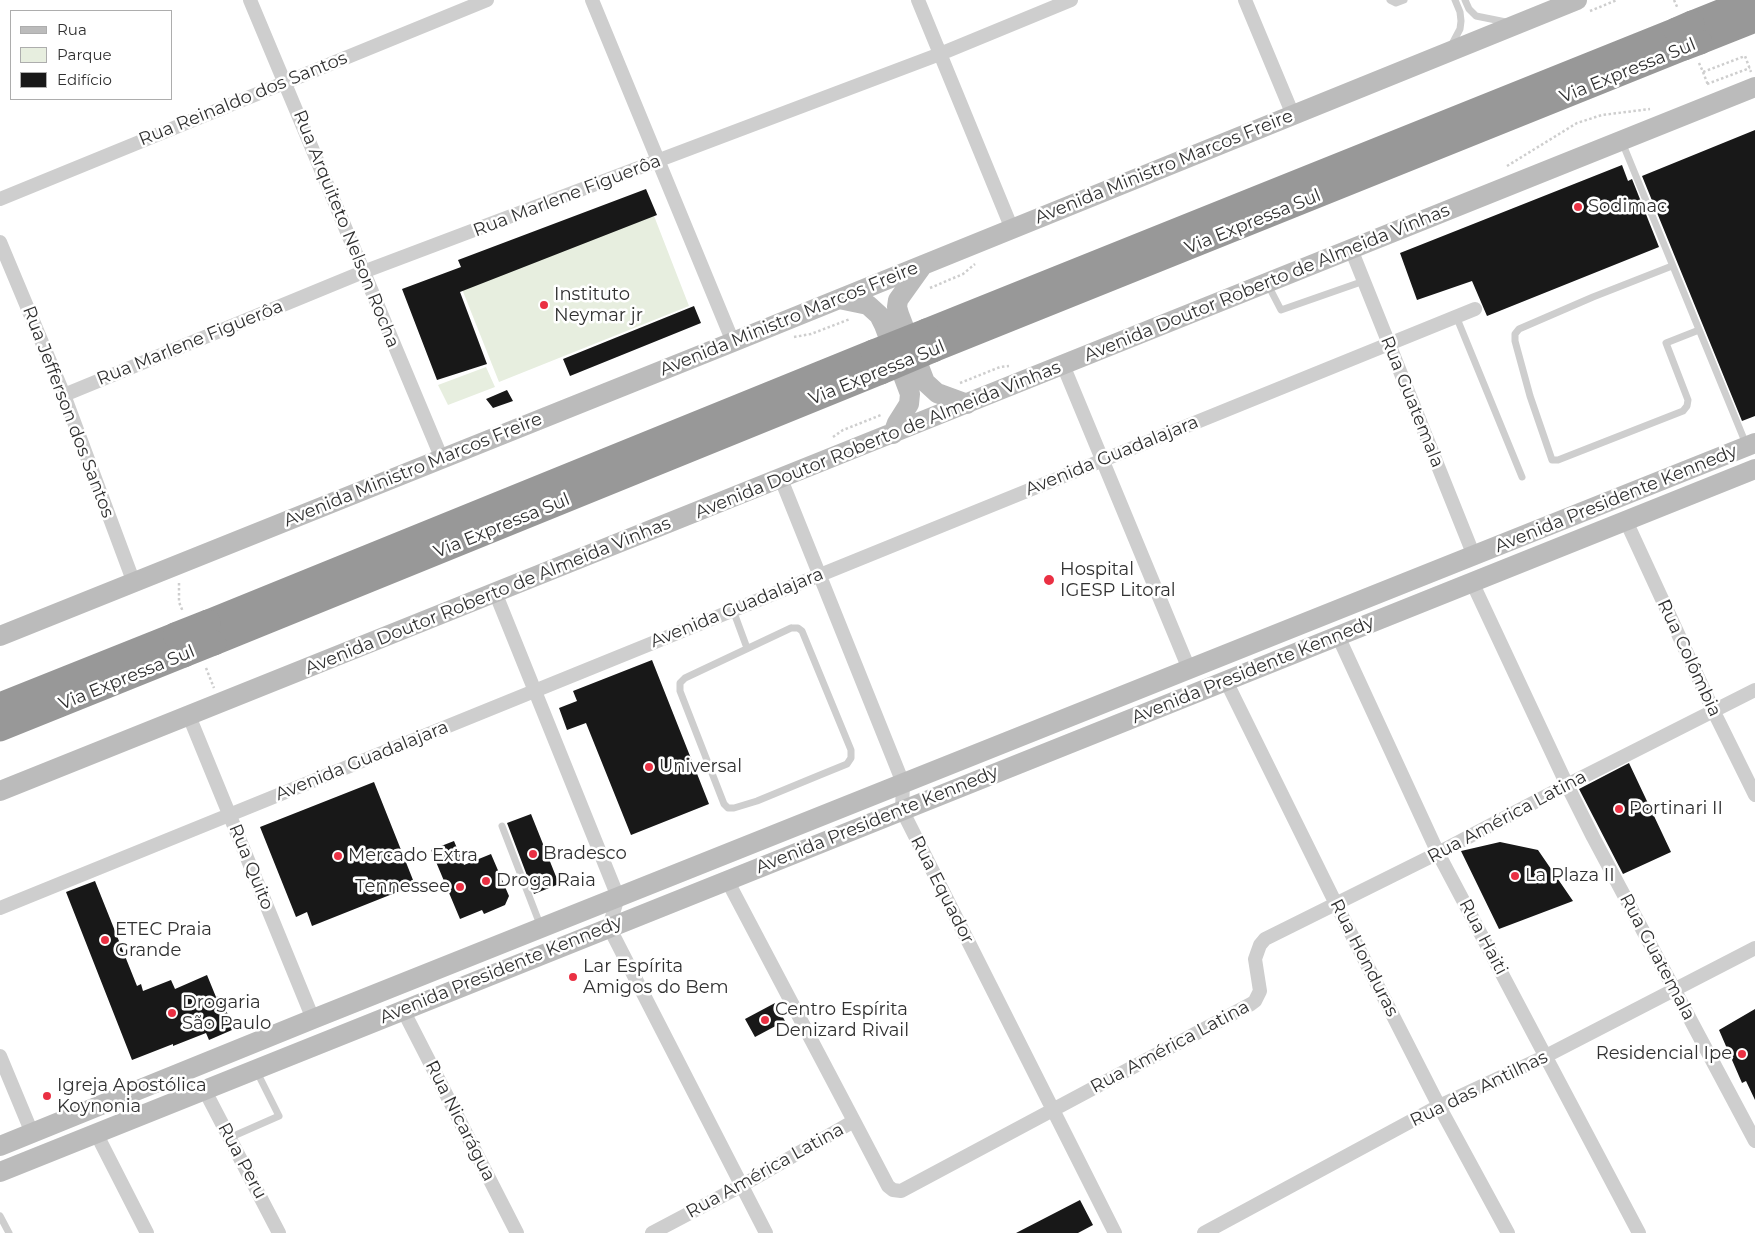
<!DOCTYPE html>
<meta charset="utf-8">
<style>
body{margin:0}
#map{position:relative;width:1755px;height:1233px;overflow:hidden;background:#fff;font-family:Montserrat,sans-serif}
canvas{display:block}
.legend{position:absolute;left:10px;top:10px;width:162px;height:90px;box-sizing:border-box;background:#fff;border:1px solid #adadad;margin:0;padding:6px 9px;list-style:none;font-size:15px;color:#313131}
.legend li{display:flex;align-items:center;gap:10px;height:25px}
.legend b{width:25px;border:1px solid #adadad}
</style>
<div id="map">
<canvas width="1755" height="1233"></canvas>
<ul class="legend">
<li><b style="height:6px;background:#bbb"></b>Rua</li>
<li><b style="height:14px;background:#e7eedf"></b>Parque</li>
<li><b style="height:14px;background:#181818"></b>Edifício</li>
</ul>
</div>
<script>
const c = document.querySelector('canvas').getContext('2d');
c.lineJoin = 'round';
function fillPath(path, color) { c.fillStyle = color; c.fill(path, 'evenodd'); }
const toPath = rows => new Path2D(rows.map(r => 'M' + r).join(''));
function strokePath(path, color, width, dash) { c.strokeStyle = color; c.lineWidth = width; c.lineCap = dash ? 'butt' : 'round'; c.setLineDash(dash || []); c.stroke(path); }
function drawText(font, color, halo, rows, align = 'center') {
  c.font = font + ' Montserrat,sans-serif'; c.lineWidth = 5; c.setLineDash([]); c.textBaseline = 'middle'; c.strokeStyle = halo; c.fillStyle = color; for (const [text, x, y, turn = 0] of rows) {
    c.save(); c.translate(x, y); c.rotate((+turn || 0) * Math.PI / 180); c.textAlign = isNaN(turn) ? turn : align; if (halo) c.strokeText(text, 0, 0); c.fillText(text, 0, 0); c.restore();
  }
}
const green = toPath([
 [649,203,689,306,499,382,458,279],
 [486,367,495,387,448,405,438,385]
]);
const building = toPath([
 [1755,130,1755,416,1742,421,1642,176],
 [1622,165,1628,181,1632,179,1659,247,1487,316,1472,281,1417,300,1400,253],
 [646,189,657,215,460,292,487,364,437,380,402,289,461,267,458,260],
 [694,306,701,323,570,376,563,359],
 [507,390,513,401,493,408,486,399],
 [652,660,709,804,631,835,586,723,567,730,559,708,577,701,573,691],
 [1629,763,1671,852,1623,874,1579,789],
 [374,782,415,885,312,926,307,912,296,917,260,827],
 [531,814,559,884,534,894,507,823],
 [454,841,464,865,491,854,509,896,505,905,484,914,482,910,460,919,431,850],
 [1500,842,1538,850,1573,901,1499,929,1461,851],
 [95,881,137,986,141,984,143,991,171,980,175,989,207,975,216,997,220,996,228,1015,225,1016,232,1030,209,1040,206,1033,173,1046,173,1044,132,1060,66,892],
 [775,1003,785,1021,755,1037,745,1019],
 [1755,1009,1755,1100,1746,1081,1742,1083,1719,1030],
 [1080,1200,1093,1225,1078,1233,1016,1233]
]);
const path = toPath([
 [1674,0,1678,9],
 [1590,11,1617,0],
 [1699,63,1703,72,1745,56,1751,72],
 [1703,72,1708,85],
 [1707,84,1750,68],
 [1507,166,1577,123,1602,115,1650,109],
 [930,288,963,274,975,264],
 [794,337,811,334,850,319],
 [960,383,1000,367,1009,366],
 [833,437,843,430,881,415],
 [179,583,179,602,183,612],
 [206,668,214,688]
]);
const lane = toPath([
 [1390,0,1396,3,1404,0],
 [1465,0,1469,9,1476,16,1506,22],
 [1451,46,1460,29,1461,21,1460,12,1455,0],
 [1622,142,1746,444],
 [1672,266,1593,297,1519,329,1515,334,1515,341,1530,396,1552,460,1558,460,1683,411,1687,406,1688,400,1666,343,1699,330],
 [1267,283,1281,310,1364,281],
 [1456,316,1522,477],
 [733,610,747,648],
 [791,628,798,628,802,631,851,750,851,758,847,764,820,775,757,801,734,808,728,808,724,804,680,691,680,683,685,678,791,628],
 [502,826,541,927],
 [229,1138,279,1116,257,1072],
 [0,1216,9,1233]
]);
const street = toPath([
 [250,0,442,459],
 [592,0,733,342],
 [918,0,1012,229],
 [1245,0,1293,115],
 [0,199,487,0],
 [0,242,64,395,134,583],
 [1351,249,1474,556],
 [1063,365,1189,669],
 [64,395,363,272,940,54,1071,0],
 [781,479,903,783,902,810,1115,1233],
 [1626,521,1714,712,1755,795],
 [1472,582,1567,785,1593,837,1755,1141],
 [495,592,618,897,609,927,766,1233],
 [1338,636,1438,853,1639,1233],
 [1226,681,1336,904,1439,1106,1508,1233],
 [189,716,313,1019],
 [727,880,854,1121],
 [0,908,1475,309],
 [403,1010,517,1233],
 [0,1056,32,1133],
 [204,1089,279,1233],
 [96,1133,147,1233],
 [652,1233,741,1186,854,1121,888,1186,893,1190,901,1191,1251,1004,1255,1001,1260,991,1255,959,1260,945,1265,939,1438,853,1567,785,1755,690],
 [1204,1233,1439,1106,1546,1056,1755,948]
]);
const secondary = toPath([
 [923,265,898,300,897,307,899,314,925,382,937,393,967,404],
 [839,299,868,305,879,315,884,325,910,394,909,404,897,423,893,434],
 [0,636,733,342,1577,0],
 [0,791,1755,87],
 [0,1146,313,1019,1755,443],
 [0,1172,1755,469]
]);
const highway = toPath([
 [1692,23,1750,0],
 [1700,42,1755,20],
 [926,331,1676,30],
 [933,350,1684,48],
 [208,622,873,352],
 [214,643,881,372],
 [0,705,175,635],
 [0,729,184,655]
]);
const highwayBridge = toPath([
 [1676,30,1692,23],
 [1684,48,1700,42],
 [873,352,926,331],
 [881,372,933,350],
 [175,635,208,622],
 [184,655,214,643]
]);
const markers = [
 [1578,207,5,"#ea3043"],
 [544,305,5,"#ea3043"],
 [1049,580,6,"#ea3043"],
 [649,767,5,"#ea3043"],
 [1619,809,5,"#ea3043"],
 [533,854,5,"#ea3043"],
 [338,856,5,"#ea3043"],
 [1515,876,5,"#ea3043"],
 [486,881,5,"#ea3043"],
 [460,887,5,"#ea3043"],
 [105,940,5,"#ea3043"],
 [573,977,5,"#ea3043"],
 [172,1013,5,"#ea3043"],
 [765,1020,5,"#ea3043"],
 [1742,1054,5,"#ea3043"],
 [47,1096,5,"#ea3043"]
];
const streetNames = [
 ["Via Expressa Sul",1628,71,-22],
 ["Rua Reinaldo dos Santos",243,99,-22],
 ["Avenida Ministro Marcos Freire",1164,167,-22],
 ["Rua Marlene Figuerôa",567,196,-21],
 ["Via Expressa Sul",1253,222,-22],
 ["Rua Arquiteto Nelson Rocha",346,229,68],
 ["Avenida Doutor Roberto de Almeida Vinhas",1267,283,-22],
 ["Avenida Ministro Marcos Freire",789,319,-22],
 ["Rua Marlene Figuerôa",190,343,-22],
 ["Via Expressa Sul",877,373,-22],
 ["Rua Guatemala",1412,402,68],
 ["Rua Jefferson dos Santos",68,412,69],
 ["Avenida Doutor Roberto de Almeida Vinhas",878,440,-22],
 ["Avenida Guadalajara",1112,456,-22],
 ["Avenida Ministro Marcos Freire",413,470,-22],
 ["Avenida Presidente Kennedy",1616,499,-22],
 ["Via Expressa Sul",502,526,-22],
 ["Avenida Doutor Roberto de Almeida Vinhas",488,596,-22],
 ["Avenida Guadalajara",737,608,-22],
 ["Rua Colômbia",1689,658,65],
 ["Avenida Presidente Kennedy",1253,670,-22],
 ["Via Expressa Sul",127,678,-22],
 ["Avenida Guadalajara",362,761,-22],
 ["Rua América Latina",1507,817,-28],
 ["Avenida Presidente Kennedy",877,820,-22],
 ["Rua Quito",251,867,68],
 ["Rua Equador",942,890,63],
 ["Rua Haiti",1483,937,62],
 ["Rua Guatemala",1657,957,62],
 ["Rua Honduras",1364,958,63],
 ["Avenida Presidente Kennedy",501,970,-22],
 ["Rua América Latina",1170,1047,-28],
 ["Rua das Antilhas",1479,1089,-26],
 ["Rua Nicarágua",460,1121,63],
 ["Rua Peru",242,1161,62],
 ["Rua América Latina",765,1171,-29]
];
const poiNames = [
 ["Sodimac",1588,207],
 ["Instituto",554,295],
 ["Neymar jr",554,316],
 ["Hospital",1060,570],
 ["IGESP Litoral",1060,591],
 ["Universal",659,767],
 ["Portinari II",1629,809],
 ["Bradesco",543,854],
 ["Mercado Extra",348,856],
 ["La Plaza II",1525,876],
 ["Droga Raia",496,881],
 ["Tennessee",450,887,"right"],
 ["ETEC Praia",115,930],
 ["Grande",115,951],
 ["Lar Espírita",583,967],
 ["Amigos do Bem",583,988],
 ["Drogaria",182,1003],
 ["São Paulo",182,1024],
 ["Centro Espírita",775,1010],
 ["Denizard Rivail",775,1031],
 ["Residencial Ipe",1732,1054,"right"],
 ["Igreja Apostólica",57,1086],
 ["Koynonia",57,1107]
];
fillPath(green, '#e7eedf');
fillPath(building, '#181818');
strokePath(path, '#cecece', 2.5, [2.5, 2.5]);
strokePath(lane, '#cecece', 7);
strokePath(street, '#cecece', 14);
strokePath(secondary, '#bbb', 20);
strokePath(highway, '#989898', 25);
strokePath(highwayBridge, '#989898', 25);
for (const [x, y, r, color] of markers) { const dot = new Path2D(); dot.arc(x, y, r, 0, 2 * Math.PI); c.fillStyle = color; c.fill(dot); strokePath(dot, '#fff', 2); }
drawText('18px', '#313131', '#fff', streetNames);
drawText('18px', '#313131', '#fff', poiNames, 'left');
</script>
